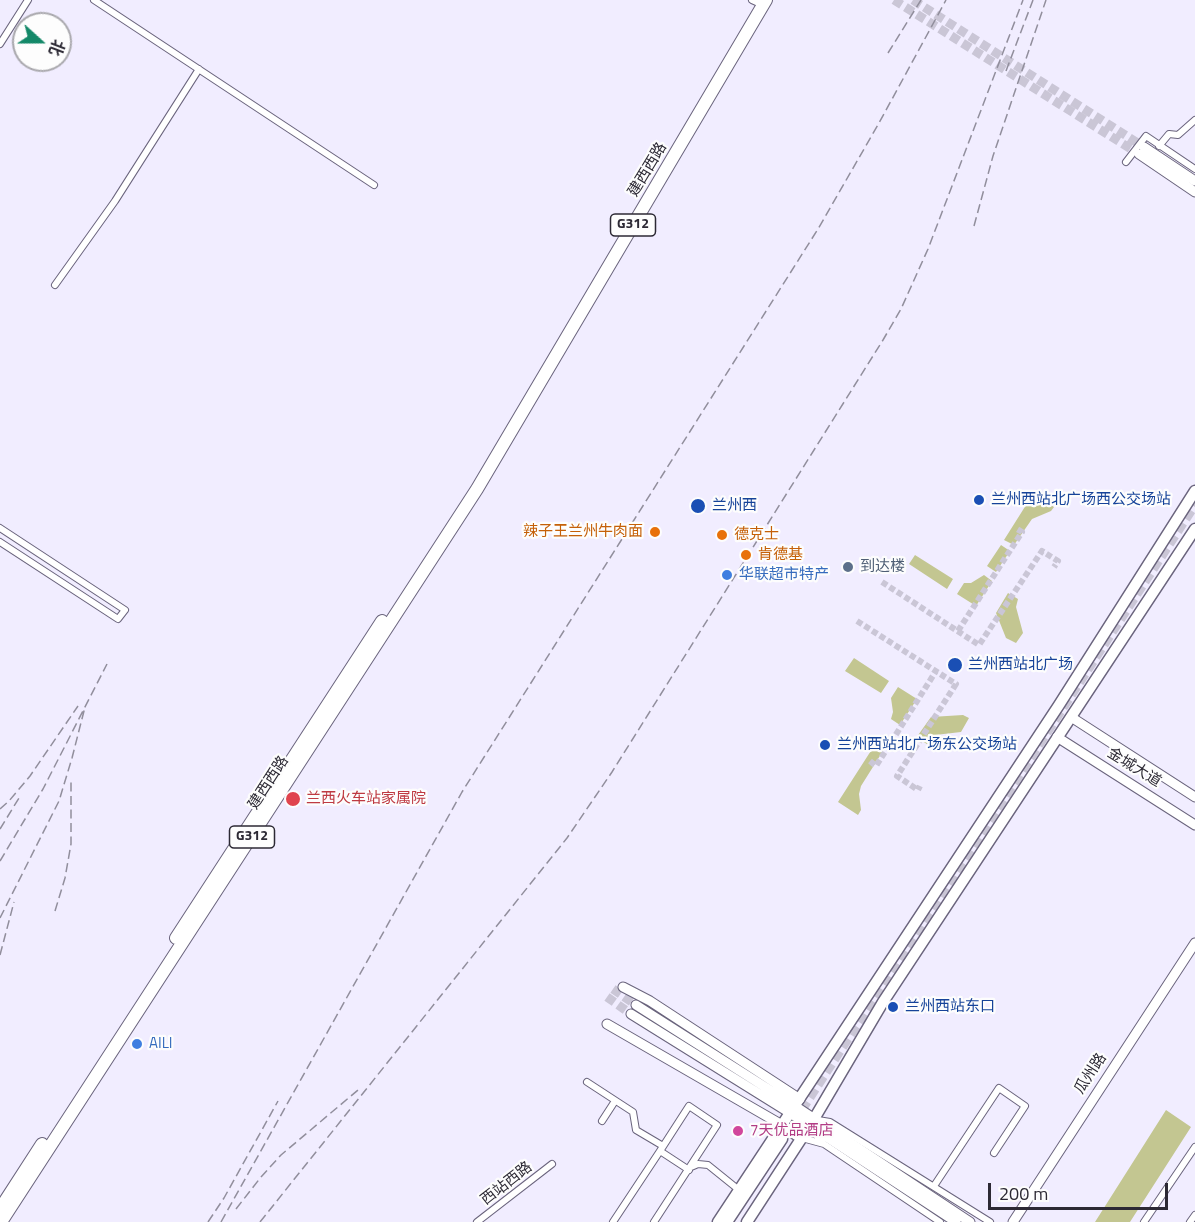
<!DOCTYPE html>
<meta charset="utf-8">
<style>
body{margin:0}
#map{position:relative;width:1195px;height:1222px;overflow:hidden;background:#f1edff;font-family:"Titillium Web","Noto Sans SC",sans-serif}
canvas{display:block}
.north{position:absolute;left:12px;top:12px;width:60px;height:60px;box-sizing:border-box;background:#fdfdfd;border:2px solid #a9a8ad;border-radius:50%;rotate:111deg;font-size:16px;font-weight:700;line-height:24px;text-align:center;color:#2c2934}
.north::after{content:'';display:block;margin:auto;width:21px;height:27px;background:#138868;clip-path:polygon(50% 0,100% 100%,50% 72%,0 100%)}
.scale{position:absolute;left:988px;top:1183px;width:180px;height:27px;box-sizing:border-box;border:3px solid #2c2934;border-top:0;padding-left:8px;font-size:18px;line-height:21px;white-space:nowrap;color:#2c2934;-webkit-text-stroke:4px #fdfdfd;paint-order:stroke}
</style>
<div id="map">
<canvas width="1195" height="1222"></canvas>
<div class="north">北</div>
<div class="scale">200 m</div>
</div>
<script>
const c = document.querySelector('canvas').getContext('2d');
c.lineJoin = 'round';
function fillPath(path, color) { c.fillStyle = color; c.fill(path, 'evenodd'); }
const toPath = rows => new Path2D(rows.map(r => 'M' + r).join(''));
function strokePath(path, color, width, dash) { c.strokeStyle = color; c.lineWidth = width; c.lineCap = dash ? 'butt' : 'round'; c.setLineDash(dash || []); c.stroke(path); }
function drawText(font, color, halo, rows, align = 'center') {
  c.font = font + ' "Titillium Web","Noto Sans SC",sans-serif'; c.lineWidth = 4.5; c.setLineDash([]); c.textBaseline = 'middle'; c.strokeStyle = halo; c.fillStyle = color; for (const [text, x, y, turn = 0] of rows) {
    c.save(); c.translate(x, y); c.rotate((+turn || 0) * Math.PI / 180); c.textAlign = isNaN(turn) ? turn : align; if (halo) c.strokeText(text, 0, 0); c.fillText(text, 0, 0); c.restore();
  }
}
const green = toPath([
 [1033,494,1054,507,1051,511,1032,519,1014,545,1004,540],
 [1001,545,1010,551,996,572,987,566],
 [915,555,953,579,947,589,909,564],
 [984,575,992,581,976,606,957,594,964,583,971,583],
 [1008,593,1018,599,1016,607,1023,633,1016,643,1006,638,996,613],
 [854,658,889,681,881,693,845,671],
 [898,687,917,699,900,725,891,719,893,712,891,698],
 [963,715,969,718,961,732,935,735,927,744,916,738,931,717],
 [874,746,883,751,861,786,859,794,861,810,858,815,838,802],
 [1166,1110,1191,1127,1130,1222,1095,1222]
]);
const streetTunnel = toPath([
 [882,582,979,645,1042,551,1058,561,1054,567],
 [857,621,956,684,897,776,918,790,920,786],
 [958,631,1022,532,1017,529],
 [870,761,876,766,936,671]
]);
const secondaryTunnel = toPath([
 [894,0,1139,154],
 [913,0,1144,147],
 [613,989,636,1005],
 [607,997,631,1014]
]);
const primaryTunnel = toPath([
 [785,1135,1195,504]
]);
const street = toPath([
 [94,0,374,185],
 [752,0,763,5],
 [0,44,28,0],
 [1159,146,1169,134,1178,135,1195,120],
 [1126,162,1146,136,1195,169],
 [55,285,115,201,199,69],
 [0,528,125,610,118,619,0,542],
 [587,1082,633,1112,636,1130,663,1146],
 [818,1120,830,1122,990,1222],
 [602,1121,615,1101],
 [813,1131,824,1144,940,1222],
 [802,1138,824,1144],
 [691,1167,698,1164,708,1165,739,1190],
 [934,1186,999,1088,1025,1106,994,1153],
 [477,1222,552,1164],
 [613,1222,660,1151,689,1170],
 [654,1222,717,1125,689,1106,660,1151],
 [1144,1222,1195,1147],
 [1190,1222,1195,1215]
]);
const secondary = toPath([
 [1144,147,1195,181],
 [1139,154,1195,192],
 [1071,717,1195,797],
 [1057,737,1195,825],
 [623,987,650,1001,800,1099],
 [636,1005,795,1106,970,1222],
 [631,1014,790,1113,956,1222],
 [607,1024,782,1125],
 [1013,1222,1195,943]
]);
const primary = toPath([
 [782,1125,801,1138],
 [718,1222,1059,705,1195,491],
 [727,1222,782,1139],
 [747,1222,814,1119,883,1002,1195,529]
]);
const highway = toPath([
 [176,938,382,621],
 [0,1209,42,1144],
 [1,1222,477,489,766,0]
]);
const rail = toPath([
 [888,53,921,0],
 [1006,71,1033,0],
 [974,226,993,156,1046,0],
 [0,809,9,801,30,776,78,706],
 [0,829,19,798],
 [0,861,43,789,107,664],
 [55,911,65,878,71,844,71,778],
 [0,918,59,801,72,758,85,707],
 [0,955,14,902],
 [236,1209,261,1177,281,1155,358,1090],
 [208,1222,224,1198,278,1101],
 [221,1222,462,792,818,229,879,123,946,0],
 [260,1222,567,838,612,772,883,340,901,309,928,249,1023,0]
]);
const markers = [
 [979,500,6,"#1a4fb4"],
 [698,506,8,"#1a4fb4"],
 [655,532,6,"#e8710a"],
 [722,535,6,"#e8710a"],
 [746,555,6,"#e8710a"],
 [848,567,6,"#5c6f8a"],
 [727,575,6,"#3f7fe0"],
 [955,665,8,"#1a4fb4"],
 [825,745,6,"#1a4fb4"],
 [293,799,8,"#e0444e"],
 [893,1007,6,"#1a4fb4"],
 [137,1044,6,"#3f7fe0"],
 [738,1131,6,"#d1479c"]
];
const shields = [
 [633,225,45],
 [252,837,45]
];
const shieldNames = [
 ["G312",633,225],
 ["G312",252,837]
];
const streetNames = [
 ["建西西路",648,170,-59],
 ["金城大道",1134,768,32],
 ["建西西路",269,783,-57],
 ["瓜州路",1091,1074,-57],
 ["西站西路",507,1184,-38]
];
const transitNames = [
 ["兰州西站北广场西公交场站",991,500],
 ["兰州西",712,506],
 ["兰州西站北广场",968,665],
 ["兰州西站北广场东公交场站",837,745],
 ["兰州西站东口",905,1007]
];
const foodNames = [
 ["辣子王兰州牛肉面",643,532,"right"],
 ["德克士",734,535],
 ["肯德基",758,555]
];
const serviceNames = [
 ["到达楼",860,567]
];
const shopNames = [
 ["华联超市特产",739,575],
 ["AILI",149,1044]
];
const healthNames = [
 ["兰西火车站家属院",306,799]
];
const hotelNames = [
 ["7天优品酒店",750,1131]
];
fillPath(green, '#c3c691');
strokePath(streetTunnel, '#cac6d6', 6, [6, 3]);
strokePath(secondaryTunnel, '#cac6d6', 9, [9, 4.5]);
strokePath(primaryTunnel, '#cac6d6', 10, [10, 5]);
strokePath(street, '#6a647d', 8);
strokePath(secondary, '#6a647d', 11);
strokePath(primary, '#6a647d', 13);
strokePath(highway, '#6a647d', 14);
strokePath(street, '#fff', 6);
strokePath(secondary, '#fff', 9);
strokePath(primary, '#fff', 10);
strokePath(highway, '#fff', 12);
strokePath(rail, '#918e9c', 1.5, [9, 4.5]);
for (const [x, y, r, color] of markers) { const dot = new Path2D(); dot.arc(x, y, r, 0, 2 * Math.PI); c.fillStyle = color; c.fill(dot); strokePath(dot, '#fdfdfd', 2); }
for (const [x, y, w] of shields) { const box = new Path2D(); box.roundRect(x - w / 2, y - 11, w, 22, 4.5); c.fillStyle = '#fdfdfd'; c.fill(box); strokePath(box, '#2c2934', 1.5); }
drawText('bold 14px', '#2c2934', null, shieldNames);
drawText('15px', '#2c2934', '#fdfdfd', streetNames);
drawText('15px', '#164399', '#fdfdfd', transitNames, 'left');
drawText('15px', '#c56008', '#fdfdfd', foodNames, 'left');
drawText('15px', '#4e5e75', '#fdfdfd', serviceNames, 'left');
drawText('15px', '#366cbe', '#fdfdfd', shopNames, 'left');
drawText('15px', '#be3a42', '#fdfdfd', healthNames, 'left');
drawText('15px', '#b23c85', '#fdfdfd', hotelNames, 'left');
</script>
